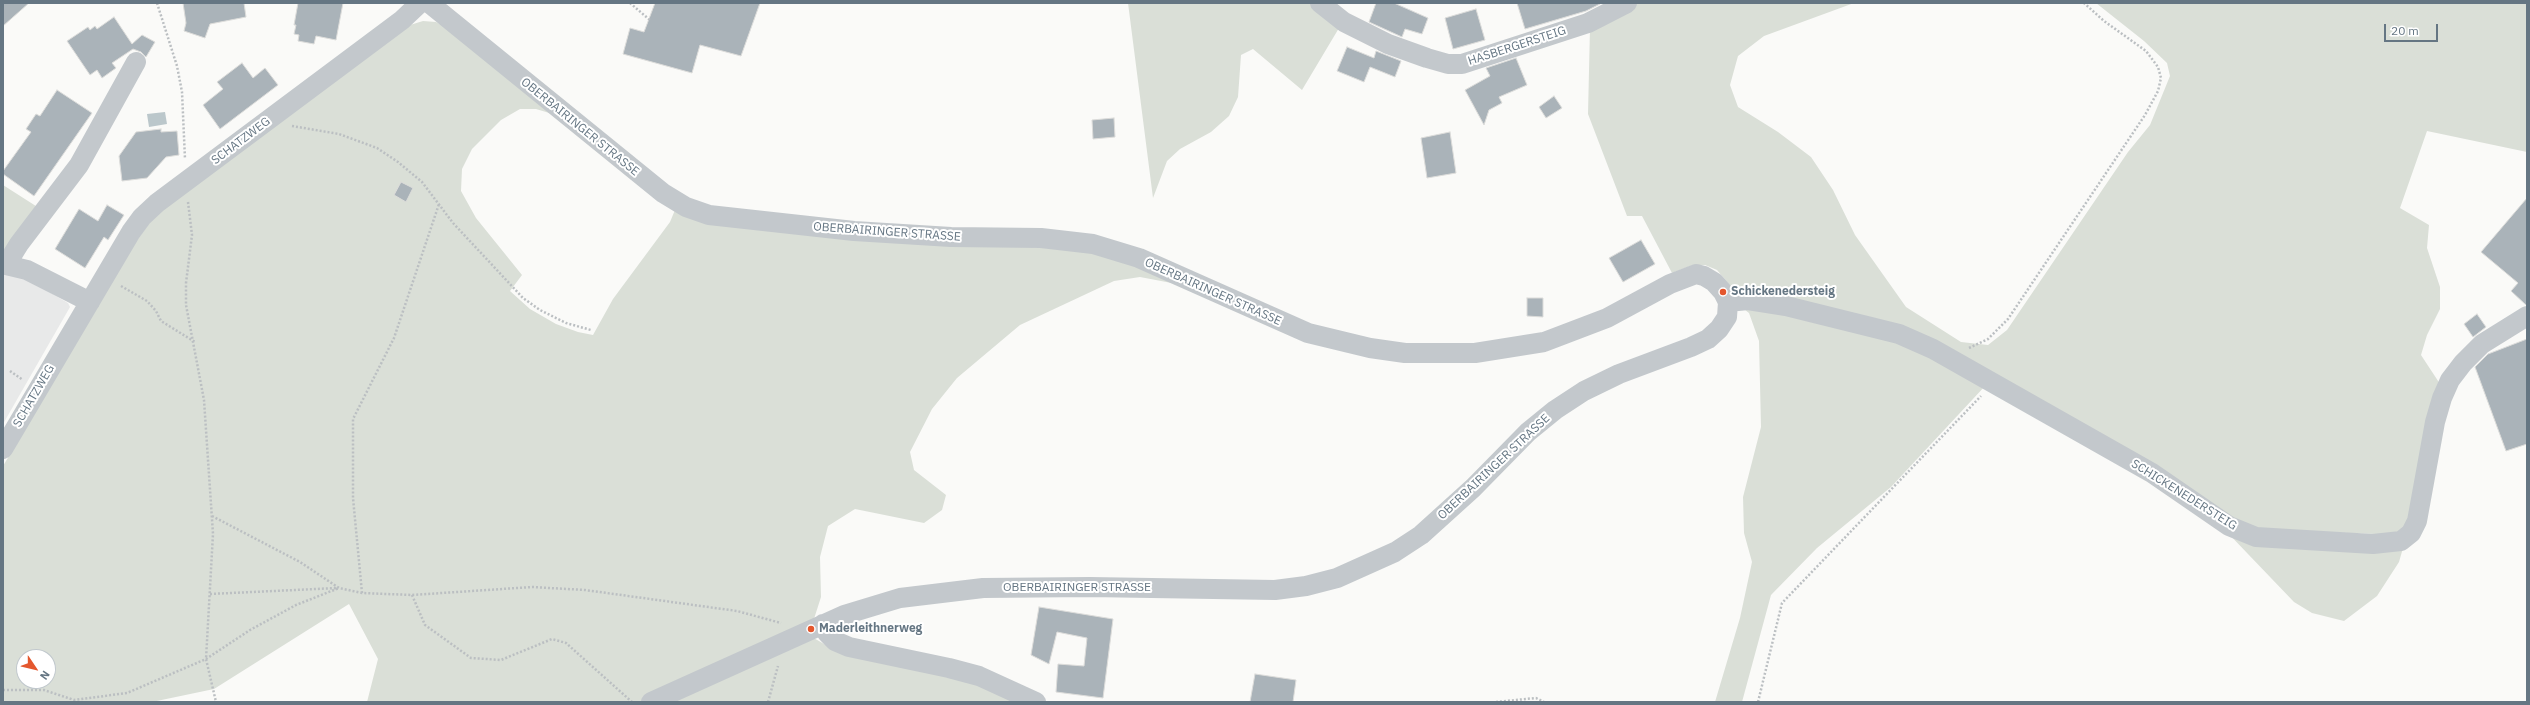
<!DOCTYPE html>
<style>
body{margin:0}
#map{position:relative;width:2530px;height:705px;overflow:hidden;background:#fafaf8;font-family:"IBM Plex Sans",sans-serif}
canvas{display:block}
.frame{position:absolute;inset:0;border:4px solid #657683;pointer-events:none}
.north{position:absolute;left:16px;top:649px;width:40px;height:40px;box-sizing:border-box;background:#fff;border:1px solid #c1c8cd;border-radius:50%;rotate:125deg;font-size:11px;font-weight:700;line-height:16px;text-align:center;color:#657683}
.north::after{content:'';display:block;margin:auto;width:14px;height:18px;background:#e4572e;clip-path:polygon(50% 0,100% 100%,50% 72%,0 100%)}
.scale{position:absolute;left:2384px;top:24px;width:54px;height:18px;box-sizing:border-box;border:2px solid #657683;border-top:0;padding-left:5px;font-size:12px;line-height:14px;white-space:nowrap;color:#657683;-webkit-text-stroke:3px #fff;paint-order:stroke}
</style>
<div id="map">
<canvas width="2530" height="705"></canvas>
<div class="frame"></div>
<div class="north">N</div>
<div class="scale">20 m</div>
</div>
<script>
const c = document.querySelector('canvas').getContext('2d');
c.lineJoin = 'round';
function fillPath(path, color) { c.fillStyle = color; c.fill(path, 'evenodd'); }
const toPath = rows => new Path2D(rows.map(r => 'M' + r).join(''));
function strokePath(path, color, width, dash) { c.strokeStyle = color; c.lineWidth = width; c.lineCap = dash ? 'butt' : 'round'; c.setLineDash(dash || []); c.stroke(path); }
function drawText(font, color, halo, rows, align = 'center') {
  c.font = font + ' "IBM Plex Sans",sans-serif'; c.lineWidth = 4; c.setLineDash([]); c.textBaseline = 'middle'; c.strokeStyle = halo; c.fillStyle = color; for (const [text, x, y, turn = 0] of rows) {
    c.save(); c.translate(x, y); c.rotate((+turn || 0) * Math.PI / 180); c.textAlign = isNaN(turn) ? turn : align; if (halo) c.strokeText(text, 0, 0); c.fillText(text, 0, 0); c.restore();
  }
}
const built = toPath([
 [3,273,29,280,68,303,70,307,3,424]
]);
const green = toPath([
 [1128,3,1310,3,1339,28,1302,90,1253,49,1241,55,1238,97,1229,116,1211,132,1180,149,1167,161,1153,198],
 [1639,3,1854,3,1764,36,1738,56,1730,85,1738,107,1778,132,1811,157,1833,190,1855,235,1906,307,1961,342,1988,345,2007,330,2128,152,2150,125,2170,76,2167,63,2144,41,2096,3,2527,3,2527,152,2427,131,2400,208,2429,225,2427,248,2440,287,2440,309,2427,335,2421,355,2442,387,2418,497,2400,535,2245,529,1986,385,1891,487,1817,548,1771,595,1742,702,1715,702,1740,618,1752,562,1744,533,1743,497,1761,427,1759,341,1749,313,1740,306,1734,290,1717,270,1705,265,1693,265,1672,273,1642,216,1627,216,1588,114,1590,28],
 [423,21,436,22,452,31,556,115,536,109,520,109,501,120,472,149,462,169,461,191,476,218,522,275,510,291,530,309,556,324,578,332,593,335,613,299,670,222,675,210,989,244,1100,252,1182,285,1140,277,1114,281,1020,325,957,378,932,409,910,452,914,470,946,495,942,510,924,523,855,509,828,526,820,557,821,597,813,622,812,637,831,648,939,669,1023,702,367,702,378,659,349,604,214,689,152,702,3,702,3,466,135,243,150,222,166,206,410,25],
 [24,657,48,657,48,681,24,681],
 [3,185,39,208,3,255],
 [2225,530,2403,548,2399,562,2377,596,2344,621,2312,613,2294,602]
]);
const water = toPath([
 [165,112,167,124,149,127,147,114]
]);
const building = toPath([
 [3,3,29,3,3,26,3,3],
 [183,3,244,3,246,17,210,24,205,38,184,31,186,23,183,3],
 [298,3,343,3,336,40,316,36,314,44,298,41,299,35,294,34,296,25,294,25,298,3],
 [655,3,760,3,741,56,700,45,692,73,623,54,630,28,644,32,655,3],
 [1376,3,1394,3,1428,18,1422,34,1405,29,1402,37,1369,22,1376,3],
 [1517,3,1600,3,1600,4,1586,11,1525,29,1517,3],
 [1476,9,1485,40,1453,49,1445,18,1476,9],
 [114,17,132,44,142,35,155,42,146,57,141,52,133,49,112,63,116,68,102,78,97,70,90,75,67,41,88,27,90,30,95,26,97,29,114,17],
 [1347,47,1374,58,1376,51,1401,61,1395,77,1370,67,1364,82,1337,71,1347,47],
 [1516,58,1527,85,1499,97,1502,103,1489,110,1484,125,1465,90,1490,76,1486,68,1516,58],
 [242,63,253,78,265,68,278,85,220,129,203,105,223,89,217,82,242,63],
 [57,90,92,113,34,196,3,174,3,171,31,132,26,129,36,114,40,116,57,90],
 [1554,96,1562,108,1546,118,1539,107,1554,96],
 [1114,118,1115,137,1093,139,1092,120,1114,118],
 [161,129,161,132,177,131,179,155,166,157,147,178,122,181,119,156,136,132,161,129],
 [1450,132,1456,173,1427,178,1421,138,1450,132],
 [401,182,413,188,406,202,394,195,401,182],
 [2527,198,2527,305,2526,305,2511,291,2518,283,2481,252,2527,198],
 [107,205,124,215,108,240,104,237,85,268,55,249,79,209,98,221,107,205],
 [1641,240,1655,264,1623,282,1609,258,1641,240],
 [1527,298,1543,298,1543,317,1527,316,1527,298],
 [2477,314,2486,327,2473,337,2464,324,2477,314],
 [2527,339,2527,444,2506,451,2475,367,2488,354,2527,339],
 [1039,607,1113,619,1103,698,1056,692,1058,664,1084,666,1087,638,1057,632,1049,664,1031,655,1039,607],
 [1255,674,1296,680,1293,702,1250,702,1255,674]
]);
const path = toPath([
 [157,3,177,66,182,92,185,159],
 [630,3,651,21],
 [292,126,339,134,377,148,398,162,422,182,453,223,523,298,540,310,566,323,591,330],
 [188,202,192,235,186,283,186,305,204,400,213,534,206,659,216,702],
 [121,286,147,301,156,311,161,321,195,342],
 [1969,348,1988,339,2008,319,2145,115,2158,91,2161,78,2158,67,2146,51,2104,21,2084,3],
 [10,371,23,380],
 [212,516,300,562,339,588,362,593,412,595,532,587,585,590,737,611,781,623],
 [362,593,353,498,353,419,394,338,439,204],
 [210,594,337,588],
 [412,595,425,625,471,658,501,660,552,639,566,643,632,702],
 [3,690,44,690,74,700,127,693,206,659,250,630,296,605,339,588],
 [768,702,778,666],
 [1496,702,1536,698,1544,702],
 [1758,702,1782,603,1981,396]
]);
const minor = toPath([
 [429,3,663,193,686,207,709,215,854,231,951,237,1041,238,1093,244,1139,258,1308,333,1370,348,1405,353,1475,353,1544,342,1607,318,1670,284,1696,274,1704,276,1714,282,1723,292,1728,302,1727,317,1719,329,1708,339,1691,347,1619,374,1584,391,1555,410,1528,432,1473,488,1421,535,1395,552,1337,578,1306,586,1275,590,1090,587,983,588,900,598,844,615,651,702],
 [1320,3,1344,22,1388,44,1427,58,1448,64,1462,64,1588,23,1627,3],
 [90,302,27,270,6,265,19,244,79,165,136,62],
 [1728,302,1748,300,1786,306,1899,334,1933,349,2152,473,2229,526,2256,537,2373,544,2401,541,2411,533,2417,521,2435,422,2442,398,2450,380,2463,363,2482,344,2527,316],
 [3,449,131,232,142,217,157,203,402,20,420,3],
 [823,624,827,633,835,641,849,647,949,668,979,676,1036,702]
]);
const markers = [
 [1723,292,4,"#e4572e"],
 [811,629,4,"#e4572e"]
];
const streetNames = [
 ["HASBERGERSTEIG",1517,46,-18],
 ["OBERBAIRINGER STRASSE",580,127,39],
 ["SCHATZWEG",241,141,-37],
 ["OBERBAIRINGER STRASSE",887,232,4],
 ["OBERBAIRINGER STRASSE",1213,292,24],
 ["SCHATZWEG",34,396,-60],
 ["OBERBAIRINGER STRASSE",1494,467,-43],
 ["SCHICKENEDERSTEIG",2184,495,32],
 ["OBERBAIRINGER STRASSE",1077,588]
];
const poiNames = [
 ["Schickenedersteig",1731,292],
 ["Maderleithnerweg",819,629]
];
fillPath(built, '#e8e9e9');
fillPath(green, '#dadfd7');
fillPath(water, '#bbc7cb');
fillPath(building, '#aab3b9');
strokePath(building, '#dcdcda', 1);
strokePath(path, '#bbbfc2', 2.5, [2, 2]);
strokePath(minor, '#c3c8cc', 20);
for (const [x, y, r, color] of markers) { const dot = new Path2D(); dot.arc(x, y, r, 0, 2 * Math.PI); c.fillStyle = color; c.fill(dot); strokePath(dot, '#fff', 1.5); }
drawText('12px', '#657683', '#fff', streetNames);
drawText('bold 12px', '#657683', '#fff', poiNames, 'left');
</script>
